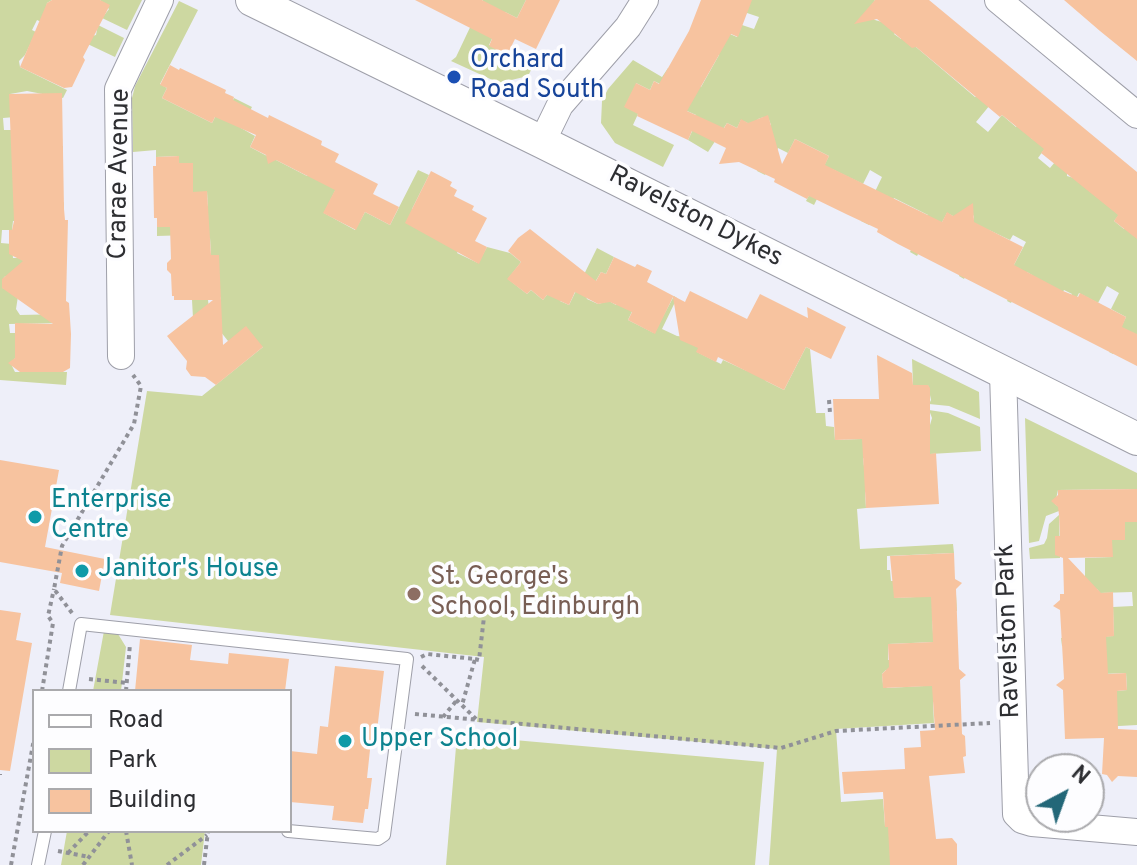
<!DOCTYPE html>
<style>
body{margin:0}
#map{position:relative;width:1137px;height:865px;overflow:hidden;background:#eeeff9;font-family:Overpass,sans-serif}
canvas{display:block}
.legend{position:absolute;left:32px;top:689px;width:260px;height:144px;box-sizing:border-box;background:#fdfdff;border:2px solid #aaaaad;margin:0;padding:10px 14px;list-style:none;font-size:24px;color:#2d2e32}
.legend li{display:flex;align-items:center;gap:16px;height:40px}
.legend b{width:40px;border:2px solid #aaaaad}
.north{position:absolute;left:1025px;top:753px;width:80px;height:80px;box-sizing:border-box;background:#fdfdff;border:2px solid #aaaaad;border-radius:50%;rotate:41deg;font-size:22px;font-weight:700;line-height:32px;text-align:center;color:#2d2e32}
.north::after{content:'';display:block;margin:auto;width:28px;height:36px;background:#236778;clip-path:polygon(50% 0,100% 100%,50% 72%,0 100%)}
</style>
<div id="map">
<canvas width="1137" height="865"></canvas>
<ul class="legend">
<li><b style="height:10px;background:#fff"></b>Road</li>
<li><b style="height:22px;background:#cdd8a1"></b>Park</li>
<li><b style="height:22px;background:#f7c39f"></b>Building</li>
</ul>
<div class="north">N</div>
</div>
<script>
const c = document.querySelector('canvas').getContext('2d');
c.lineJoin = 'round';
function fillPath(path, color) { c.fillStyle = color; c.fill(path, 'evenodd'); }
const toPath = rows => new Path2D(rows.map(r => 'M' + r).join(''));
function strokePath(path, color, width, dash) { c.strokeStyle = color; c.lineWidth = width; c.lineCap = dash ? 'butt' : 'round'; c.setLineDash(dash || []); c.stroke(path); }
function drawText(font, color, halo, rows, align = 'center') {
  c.font = font + ' Overpass,sans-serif'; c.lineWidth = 7; c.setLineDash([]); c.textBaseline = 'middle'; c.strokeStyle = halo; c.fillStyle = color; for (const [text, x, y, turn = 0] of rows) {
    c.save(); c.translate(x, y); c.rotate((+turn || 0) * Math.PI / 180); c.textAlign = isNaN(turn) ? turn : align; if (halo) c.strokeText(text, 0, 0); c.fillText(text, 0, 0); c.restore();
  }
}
const green = toPath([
 [0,0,52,0,47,3,46,11,92,36,96,35,98,25,124,38,115,57,37,20,32,30,36,32,25,55,19,61,20,67,67,90,63,98,27,91,10,94,15,117,3,118,4,130,15,130,16,147,63,146,63,153,30,154,64,203,64,209,45,209,44,220,13,221,12,230,2,230,1,243,12,244,13,258,65,258,4,277,2,288,19,290,16,309,20,315,66,314,66,323,9,324,10,333,15,333,15,358,12,366,15,372,67,372,66,385,0,380],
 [100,0,142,0,127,30,102,18,109,9],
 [483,0,526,0,517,18,505,12,489,45,532,68,528,76,499,83,451,61,456,57],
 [747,0,875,0,867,13,875,20,900,27,894,34,901,39,911,27,909,45,916,47,975,97,1004,88,976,122,988,132,1002,115,1016,127,1032,108,1031,138,1046,147,1038,158,1050,168,1083,128,1067,170,1067,176,1074,178,1119,215,1114,221,1124,229,1137,226,1137,334,1121,339,1113,354,1109,352,1126,317,1111,309,1119,293,1107,286,1098,303,1079,293,1063,326,1057,323,1072,294,1064,290,1062,294,1027,272,1011,303,1007,301,1016,284,1006,280,1026,242,1013,235,1010,240,989,230,964,279,959,276,974,217,972,212,965,209,957,218,947,213,934,237,928,235,917,256,910,252,928,215,894,198,888,209,879,205,869,225,861,221,882,177,870,170,863,184,832,169,814,205,806,201,829,156,795,139,788,153,778,148,765,175,757,171,774,137,768,133,771,125,769,120,764,117,758,119,754,126,741,120,737,128,727,123,708,152,688,140,696,123,696,115,685,110,666,87,654,81,650,90,636,83,638,114,633,125,674,145,663,167,615,143,601,123,602,101,608,89,633,60,662,77,668,68,701,87,719,55,713,27,737,37,742,25,754,29,759,17,747,13],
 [179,1,198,10,160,84,167,88,162,98,212,123,217,113,225,116,234,98,252,107,241,128,255,136,250,147,267,156,267,159,276,160,307,176,345,171,324,213,355,230,365,212,390,225,418,170,429,175,412,209,460,248,457,253,478,263,487,247,510,253,521,262,508,279,527,294,531,290,543,300,557,282,569,283,560,301,569,305,597,248,614,257,606,274,601,272,594,284,585,294,587,299,598,304,609,301,616,305,619,302,635,305,628,320,654,333,674,296,677,298,662,329,677,336,703,339,697,352,721,364,723,360,747,371,753,359,766,381,784,390,806,347,810,349,816,413,825,413,826,426,834,427,835,440,886,438,930,425,932,418,929,410,948,413,980,427,981,451,863,458,867,491,865,492,866,508,857,509,860,549,953,544,954,553,887,556,887,570,890,570,891,581,894,581,895,598,956,595,957,611,932,613,933,633,958,641,888,644,888,660,912,659,913,668,886,670,882,674,883,684,887,688,960,684,933,702,934,723,836,729,841,802,883,799,885,826,930,824,890,849,890,865,769,865,777,749,477,722,484,657,110,615,147,391,202,396,263,347,228,341,209,317,193,318,192,300,208,300,209,308,218,308,221,305,221,298,218,295,219,256,211,255,210,238,191,239,190,235,157,236,157,227,179,227,208,209,207,192,193,192,193,163,179,163,179,156,156,157,156,150,133,152,132,98,135,86],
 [912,359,979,392,980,419,949,406,929,404,931,400,928,385,913,385],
 [1025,418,1137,473,1137,489,1058,490,1055,504,1059,507,1059,511,1046,516,1039,541,1029,543],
 [1059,515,1060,558,1030,559,1029,548,1044,544,1047,538,1049,524],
 [1106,522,1137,522,1137,725,1065,729,1117,691,1127,690,1126,673,1102,674,1106,644,1062,646,1061,638,1114,636,1113,607,1133,606,1132,592,1100,593,1097,589,1064,594,1064,581,1085,580,1085,558,1112,557,1112,540,1125,540,1125,527],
 [104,631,118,634,126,647,121,691,93,691],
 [457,735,764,762,755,865,446,865],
 [67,831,205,831,201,865,61,865]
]);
const building = toPath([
 [52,0,100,0,110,5,83,57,85,60,72,87,64,88,20,67,47,3],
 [415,0,482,0,517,18,526,0,560,0,536,49,515,39,507,55,489,46,492,39],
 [701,0,752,0,738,37,731,34,687,111,724,128,727,123,737,128,741,119,748,123,768,115,782,164,795,139,829,156,825,165,942,222,947,212,953,216,973,203,974,222,1023,247,1014,265,1063,291,1078,297,1080,293,1126,317,1122,327,1137,334,1137,366,898,244,877,232,878,229,846,214,809,196,807,199,774,182,775,179,739,162,719,164,726,148,692,131,688,140,637,116,638,114,624,107,636,83,650,90,654,81,659,84,689,31],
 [875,0,929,0,1137,172,1137,239,1114,221,1118,215,1041,153,1044,149,1002,115,1000,117,916,47,912,48,877,19,854,24],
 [1064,0,1137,0,1137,61,1100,31],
 [170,65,179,70,180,68,226,90,225,93,234,97,233,100,268,118,269,115,322,141,321,145,339,154,335,162,378,184,373,194,399,207,390,225,365,212,356,230,323,213,335,190,276,160,268,164,266,155,250,147,256,135,215,117,212,123,162,98,167,88,160,85],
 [62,93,64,209,65,220,68,220,66,301,69,303,71,334,70,368,63,372,20,372,8,363,15,358,15,323,53,324,2,288,2,279,23,261,9,254,9,230,12,230,14,221,9,94],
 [179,156,179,163,193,163,193,192,207,191,211,255,219,255,223,345,246,326,263,347,216,385,205,377,191,376,186,369,187,361,167,336,213,300,174,300,174,296,172,296,171,274,167,270,167,263,171,259,170,227,157,227,157,218,154,218,153,166,156,166,156,157],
 [431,171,452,182,450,186,457,190,454,196,474,206,472,210,487,218,475,241,487,247,479,264,405,223],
 [530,229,596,281,601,272,606,274,614,257,635,267,637,264,652,271,647,282,685,302,690,291,747,319,760,294,808,318,807,307,846,327,831,359,806,347,784,390,718,357,716,362,696,352,698,348,680,340,673,297,655,334,628,320,632,312,610,302,598,304,575,292,569,305,547,295,543,300,531,290,527,294,507,279,521,262,508,251,518,238],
 [877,355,912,373,913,385,928,385,930,388,930,454,936,453,939,504,866,508,862,439,835,440,833,399,879,399],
 [0,460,59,470,45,547,105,559,99,591,60,583,62,573,0,562],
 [1137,489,1137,522,1125,522,1125,540,1112,540,1113,557,1068,558,1101,593,1113,592,1114,636,1106,637,1108,674,1126,673,1127,690,1117,691,1118,729,1137,730,1137,777,1118,776,1112,782,1107,775,1102,774,1104,738,1065,739,1063,690,1056,685,1064,679,1060,610,1053,606,1060,600,1060,594,1064,594,1063,558,1055,555,1055,536,1060,536,1059,515,1058,507,1051,501,1058,495,1058,490],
 [954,553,955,579,962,583,956,589,959,669,966,675,960,680,962,734,965,736,966,756,963,757,965,773,929,776,936,839,952,838,957,844,957,865,890,865,888,827,885,827,883,792,844,794,842,772,905,769,904,748,921,747,920,731,935,730,932,686,883,688,882,674,889,667,888,644,933,642,931,597,894,598,890,556],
 [0,610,21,613,16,640,32,643,10,771,0,770],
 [140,639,192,645,190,660,228,664,229,653,289,659,285,691,135,691],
 [335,666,384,671,377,731,372,731,367,778,372,778,368,809,365,809,363,823,332,820,334,806,290,802,290,751,317,754,320,726,328,727]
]);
const path = toPath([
 [829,400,830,413],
 [72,613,54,589,62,546,134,424,141,386,133,375],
 [421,657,427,654,475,659,462,705],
 [475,659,479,660,484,617],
 [422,666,476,719],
 [89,679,127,683],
 [42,691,53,623,48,616,54,589],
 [126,691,130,644],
 [415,714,781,748,836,731,990,723],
 [443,717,457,700],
 [0,775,0,774],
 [126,831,132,865],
 [58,851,89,857],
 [68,853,89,831],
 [11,865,34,739],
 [83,865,109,831],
 [167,865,207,835],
 [204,865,208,831]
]);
const service = toPath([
 [69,691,81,624,407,659,384,835,378,839,288,831],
 [38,865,45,831]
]);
const minor = toPath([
 [998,0,1137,115],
 [542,142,560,105,628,27,645,0],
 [121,356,118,89,160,0],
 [1003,372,1016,814,1022,820,1032,823,1137,832]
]);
const tertiary = toPath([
 [252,0,542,142,1137,439]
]);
const markers = [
 [454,77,8,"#1a4fb4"],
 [35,517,8,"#0f9aa8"],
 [82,571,8,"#0f9aa8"],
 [414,594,8,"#8d6e63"],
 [345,741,8,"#0f9aa8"]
];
const transitNames = [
 ["Orchard",470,62],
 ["Road South",470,92]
];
const streetNames = [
 ["Crarae Avenue",121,174,-89],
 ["Ravelston Dykes",695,218,27],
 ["Ravelston Park",1010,631,-92]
];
const cultureNames = [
 ["Enterprise",51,502],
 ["Centre",51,532],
 ["Janitor's House",98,571],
 ["Upper School",361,741]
];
const educationNames = [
 ["St. George's",430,579],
 ["School, Edinburgh",430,609]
];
fillPath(green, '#cdd8a1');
fillPath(building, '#f7c39f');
strokePath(service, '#9e9fa9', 14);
strokePath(minor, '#9e9fa9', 28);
strokePath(tertiary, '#9e9fa9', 34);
strokePath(path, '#909198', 4, [4, 4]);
strokePath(service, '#fff', 12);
strokePath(minor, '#fff', 26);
strokePath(tertiary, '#fff', 32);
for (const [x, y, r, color] of markers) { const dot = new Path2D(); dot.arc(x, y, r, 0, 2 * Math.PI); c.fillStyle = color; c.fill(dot); strokePath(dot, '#fdfdff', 3); }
drawText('26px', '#164399', '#fdfdff', transitNames, 'left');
drawText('26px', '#2d2e32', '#fdfdff', streetNames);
drawText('26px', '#0d838f', '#fdfdff', cultureNames, 'left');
drawText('26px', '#785e54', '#fdfdff', educationNames, 'left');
</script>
